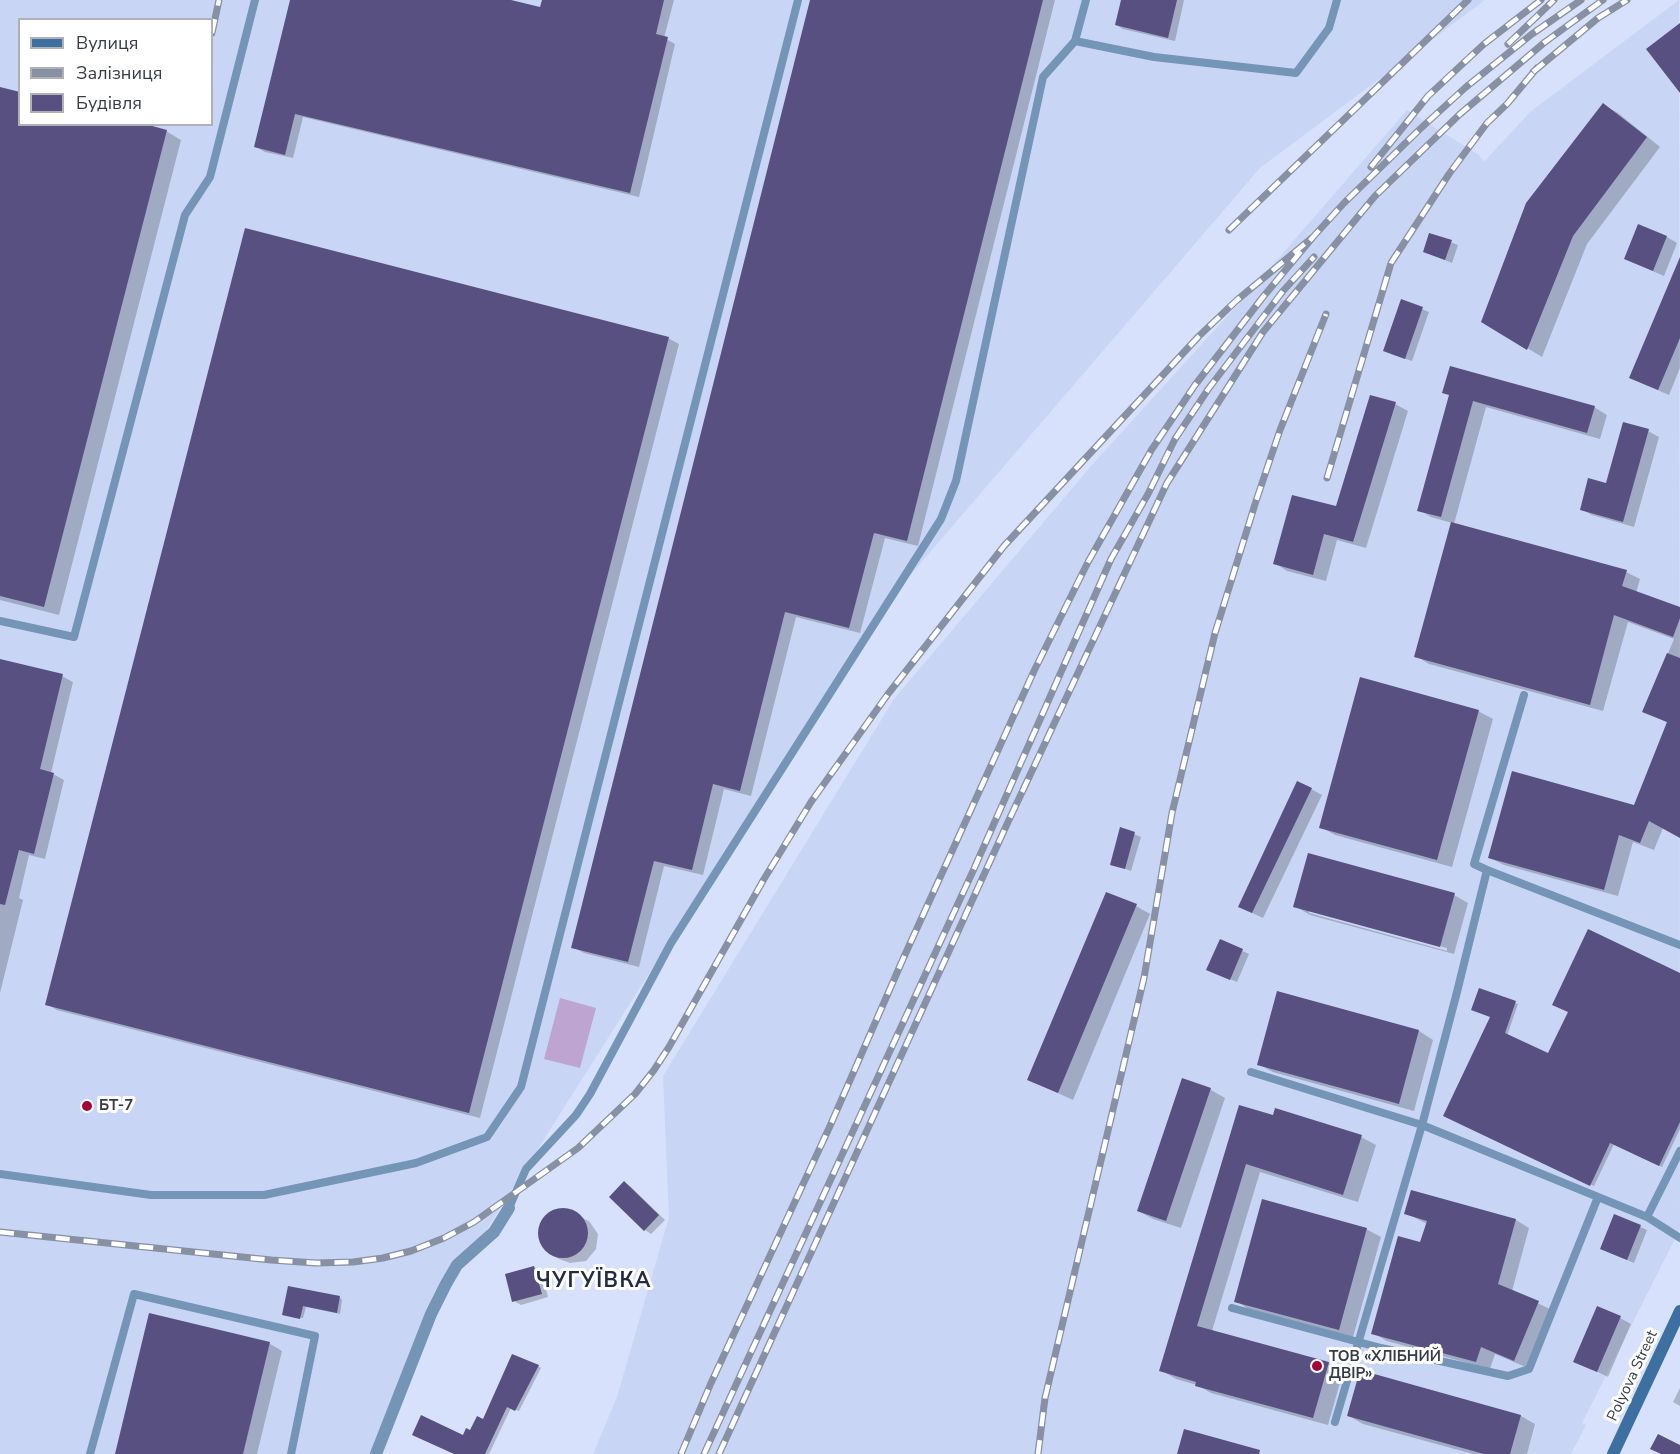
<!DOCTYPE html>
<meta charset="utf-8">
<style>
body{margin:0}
#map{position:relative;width:1680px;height:1454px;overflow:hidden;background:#d7e1fb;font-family:"Nunito Sans",sans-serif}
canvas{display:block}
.legend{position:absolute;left:18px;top:18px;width:195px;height:108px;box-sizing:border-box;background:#fff;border:2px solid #afb1b6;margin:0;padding:8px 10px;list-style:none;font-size:18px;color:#363b48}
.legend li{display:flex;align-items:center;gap:12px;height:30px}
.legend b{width:30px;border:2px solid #afb1b6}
</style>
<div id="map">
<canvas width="1680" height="1454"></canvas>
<ul class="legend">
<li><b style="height:8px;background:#3d70a0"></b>Вулиця</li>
<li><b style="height:8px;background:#8890a3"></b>Залізниця</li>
<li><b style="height:16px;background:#575080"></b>Будівля</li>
</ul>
</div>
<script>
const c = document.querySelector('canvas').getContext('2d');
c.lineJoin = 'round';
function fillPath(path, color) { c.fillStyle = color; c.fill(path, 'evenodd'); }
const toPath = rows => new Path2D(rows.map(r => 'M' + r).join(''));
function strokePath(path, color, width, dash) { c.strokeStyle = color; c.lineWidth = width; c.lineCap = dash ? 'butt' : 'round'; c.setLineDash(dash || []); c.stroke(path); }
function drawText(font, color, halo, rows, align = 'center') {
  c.font = font + ' "Nunito Sans",sans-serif'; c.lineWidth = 6; c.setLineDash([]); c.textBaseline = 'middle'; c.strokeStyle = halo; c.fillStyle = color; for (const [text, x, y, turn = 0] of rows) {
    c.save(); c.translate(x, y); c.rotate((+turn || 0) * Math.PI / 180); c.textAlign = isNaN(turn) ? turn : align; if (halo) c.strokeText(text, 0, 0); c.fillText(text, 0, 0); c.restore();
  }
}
const built = toPath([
 [0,0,1485,0,1260,168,877,614,428,1322,376,1454,0,1454],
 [20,20,212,20,212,124,20,124],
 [1679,0,1680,1229,1582,1423,1586,1425,1571,1454,593,1454,617,1397,669,1217,663,1076,894,699,1091,466,1250,291,1407,110,1479,155,1484,162,1530,112]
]);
const green = toPath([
 [560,998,596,1008,580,1068,544,1059]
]);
const shadow = toPath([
 [292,0,505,0,541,8,543,0,674,0,664,38,675,44,639,197,303,117,293,158,265,152,256,147],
 [812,0,1055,0,918,546,885,538,860,633,796,617,751,796,724,789,703,875,664,866,639,967,584,953,573,947],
 [1122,0,1184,0,1175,41,1123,29,1116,25],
 [0,89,20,124,166,131,181,140,59,615,0,600],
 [1603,105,1618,113,1660,147,1587,244,1542,357,1483,321],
 [1430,234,1458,245,1452,263,1425,252],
 [1667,237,1677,243,1664,276,1625,259],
 [1680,285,1680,368,1669,395,1641,383],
 [1402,301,1429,312,1412,361,1391,354],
 [668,338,679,344,480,1118,57,1010,47,1004],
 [1450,396,1594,407,1607,415,1600,439,1486,407,1454,524,1626,572,1640,579,1636,593,1680,609,1680,837,1663,828,1654,850,1633,842,1618,896,1504,865,1490,858,1635,807,1668,723,1644,711,1674,639,1628,622,1603,711,1429,664,1416,656,1452,523,1431,517,1419,510],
 [1395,404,1408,411,1366,548,1337,540,1326,581,1287,571,1275,563,1337,508],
 [1648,431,1659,437,1634,527,1592,515,1581,509,1607,485],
 [0,661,62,676,73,682,51,773,64,780,45,859,29,855,19,898,23,900,0,993],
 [1478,711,1493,719,1452,867,1335,835,1321,827],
 [1311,789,1322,795,1263,918,1250,912],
 [1122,829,1141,837,1131,871,1112,864],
 [1454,895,1468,903,1454,954,1310,915,1295,906],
 [1309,910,1447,948,1447,951,1309,913],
 [1136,906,1150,914,1073,1100,1029,1080],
 [1220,941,1249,954,1237,982,1215,973],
 [1680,974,1680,1129,1662,1167,1614,1144,1594,1186,1445,1115,1492,1017,1479,990,1518,1004,1507,1036,1549,1055],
 [1278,993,1419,1031,1433,1040,1414,1111,1273,1072,1258,1064],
 [1183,1080,1211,1090,1225,1098,1181,1228,1153,1219,1138,1211],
 [1240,1107,1274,1117,1361,1137,1376,1145,1358,1202,1260,1172,1212,1331,1328,1363,1343,1372,1328,1425,1211,1393,1197,1385,1176,1379,1161,1370],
 [625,1183,631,1187,665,1220,651,1234,645,1230],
 [563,1210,589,1221,598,1234,596,1249,586,1261,570,1263,559,1259,547,1252,541,1242,540,1227,549,1214],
 [1406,1213,1516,1220,1529,1228,1512,1291,1552,1310,1528,1368,1495,1354,1490,1369,1387,1341,1373,1333,1421,1244,1427,1224],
 [1615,1215,1647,1230,1634,1263,1608,1252],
 [1366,1229,1381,1237,1353,1337,1250,1310,1236,1301],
 [534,1267,541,1271,548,1297,521,1305,514,1301],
 [290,1288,340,1298,342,1300,340,1314,306,1307,303,1318,285,1314],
 [150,1314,270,1344,282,1351,257,1454,116,1454],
 [1620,1318,1631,1324,1608,1377,1575,1361],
 [538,1366,541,1368,519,1411,511,1408,489,1454,455,1454,463,1437,484,1421],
 [1361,1372,1521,1416,1535,1424,1527,1454,1473,1454,1363,1424,1349,1416],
 [1680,1388,1680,1406,1673,1402]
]);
const building = toPath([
 [290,0,511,0,540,7,542,0,664,0,656,34,668,37,630,193,295,114,285,155,254,147],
 [810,0,1043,0,907,541,874,533,849,628,785,612,740,791,713,784,692,870,654,861,628,962,571,948],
 [1121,0,1177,0,1168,38,1115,25],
 [1680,23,1680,93,1646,49],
 [0,87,20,92,20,124,145,124,167,130,44,607,0,596],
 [1603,103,1647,137,1573,236,1527,350,1481,322,1526,203],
 [1638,224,1667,236,1653,271,1624,259],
 [245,228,669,337,469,1113,45,1005],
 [1429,233,1452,240,1445,260,1423,252],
 [1680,257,1680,338,1658,390,1629,378],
 [1401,299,1423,307,1405,359,1383,351],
 [1450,366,1595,406,1587,433,1473,401,1441,517,1417,511,1449,395,1442,393],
 [1370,395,1396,402,1353,542,1324,534,1313,575,1273,564,1292,495,1336,506],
 [1623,422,1649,429,1623,522,1580,510,1588,478,1606,483],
 [1451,522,1627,570,1622,586,1680,607,1680,618,1673,637,1614,615,1590,705,1414,657],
 [1667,653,1680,658,1680,838,1649,821,1640,843,1619,835,1604,890,1488,858,1512,771,1634,805,1667,722,1642,712],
 [0,659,63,674,40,769,54,773,34,854,19,850,5,905,0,904],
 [1360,677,1479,710,1437,860,1319,828],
 [1297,781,1312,788,1252,913,1238,907],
 [1120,827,1135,832,1125,869,1110,865],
 [1308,853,1455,893,1440,947,1293,907],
 [1106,892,1137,904,1058,1093,1027,1080],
 [1588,929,1680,973,1680,1122,1659,1166,1610,1143,1590,1186,1443,1116,1490,1017,1471,1010,1479,988,1516,1001,1505,1033,1548,1053,1568,1012,1552,1005],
 [1220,939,1243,949,1230,980,1206,970],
 [1277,991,1419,1030,1399,1104,1257,1065],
 [1182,1078,1211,1088,1166,1221,1137,1211],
 [1239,1105,1273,1115,1275,1108,1362,1135,1343,1195,1246,1164,1197,1326,1329,1362,1313,1418,1195,1386,1196,1382,1159,1371],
 [624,1181,659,1215,644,1231,609,1197],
 [1411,1190,1516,1219,1498,1284,1539,1301,1514,1361,1481,1347,1476,1362,1371,1334,1398,1236,1420,1242,1427,1221,1404,1214],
 [1262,1199,1367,1228,1339,1330,1234,1302],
 '538 1233a25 25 0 1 1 50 0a25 25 0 1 1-50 0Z',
 [1614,1214,1641,1225,1627,1260,1600,1249],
 [534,1266,542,1294,512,1302,505,1274],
 [288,1286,340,1296,337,1313,303,1306,300,1319,282,1315],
 [1597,1306,1621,1316,1597,1372,1573,1362],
 [149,1313,270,1342,243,1454,115,1454],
 [512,1354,539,1365,515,1411,507,1407,485,1454,454,1454,412,1435,421,1415,463,1435,466,1428,470,1430,477,1416,483,1419],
 [1360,1370,1521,1415,1510,1454,1484,1454,1347,1416],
 [1184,1429,1260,1450,1259,1454,1177,1454],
 [1658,1434,1680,1445,1680,1454,1661,1454,1650,1449]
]);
const lane = toPath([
 [1075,41,1154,57,1296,73,1329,28,1337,0],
 [0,621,74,637,185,215,210,177,255,0],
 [1487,870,1680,945],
 [1251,1072,1422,1125,1647,1217,1680,1238],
 [0,1174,151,1195,264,1195,416,1163,487,1137,521,1087,798,0],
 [509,1208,526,1169,576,1115,590,1094,671,943,941,519,956,481,1043,77,1075,41,1086,0],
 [1647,1217,1680,1151],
 [1232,1308,1381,1348,1508,1376,1529,1369,1598,1197],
 [1335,1422,1422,1125,1457,992,1487,870,1474,864,1524,695],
 [90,1454,134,1294,315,1336,291,1454]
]);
const street = toPath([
 [376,1454,431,1314,446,1284,457,1265,494,1232,509,1208]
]);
const secondary = toPath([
 [1613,1454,1680,1311]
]);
const rail = toPath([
 [212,33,219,0],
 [1508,44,1554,0],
 [1533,72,1598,18,1627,0],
 [1371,167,1428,96,1484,44,1541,0],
 [1229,230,1468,0],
 [1327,478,1391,263,1449,174,1487,123,1507,104,1537,68],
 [0,1232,271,1260,316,1263,353,1262,383,1258,411,1251,444,1238,474,1222,578,1148,635,1094,654,1070,669,1047,764,879,811,802,888,694,1004,546,1199,336,1237,300,1313,237],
 [681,1454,711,1383,830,1126,903,959,1034,671,1088,562,1152,449,1195,385,1263,297,1313,237,1344,203,1420,129,1466,87,1532,34,1581,0],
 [704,1454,973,871,1111,559,1148,494,1175,439,1209,388,1283,291,1314,257],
 [719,1454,1008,822,1167,483,1263,332,1375,196,1460,114,1545,42,1603,0],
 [1038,1454,1045,1398,1144,978,1172,813,1215,633,1256,501,1280,430,1326,314]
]);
const markers = [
 [87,1106,6,"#a2033a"],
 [1317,1366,6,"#a2033a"]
];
const poiNames = [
 ["БТ-7",99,1106],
 ["ТОВ «ХЛІБНИЙ",1329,1357],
 ["ДВІР»",1329,1374]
];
const streetNames = [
 ["Polyova Street",1633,1376,-65]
];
const districtNames = [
 ["ЧУГУЇВКА",594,1282]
];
fillPath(built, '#c9d5f4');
fillPath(green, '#bea4d1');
fillPath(shadow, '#0003');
fillPath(building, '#575080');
strokePath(lane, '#7495b6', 8);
strokePath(street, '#7495b6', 12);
strokePath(secondary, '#3d70a0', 12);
strokePath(rail, '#8890a3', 7);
strokePath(rail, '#fff', 4.5, [14]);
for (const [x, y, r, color] of markers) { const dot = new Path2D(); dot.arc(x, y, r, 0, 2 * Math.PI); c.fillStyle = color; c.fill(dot); strokePath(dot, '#fff', 2); }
drawText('bold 15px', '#363b48', '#fff', poiNames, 'left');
drawText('15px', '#363b48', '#fff', streetNames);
c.letterSpacing = '1.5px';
drawText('bold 21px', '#242c45', '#fff', districtNames);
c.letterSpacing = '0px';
</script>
